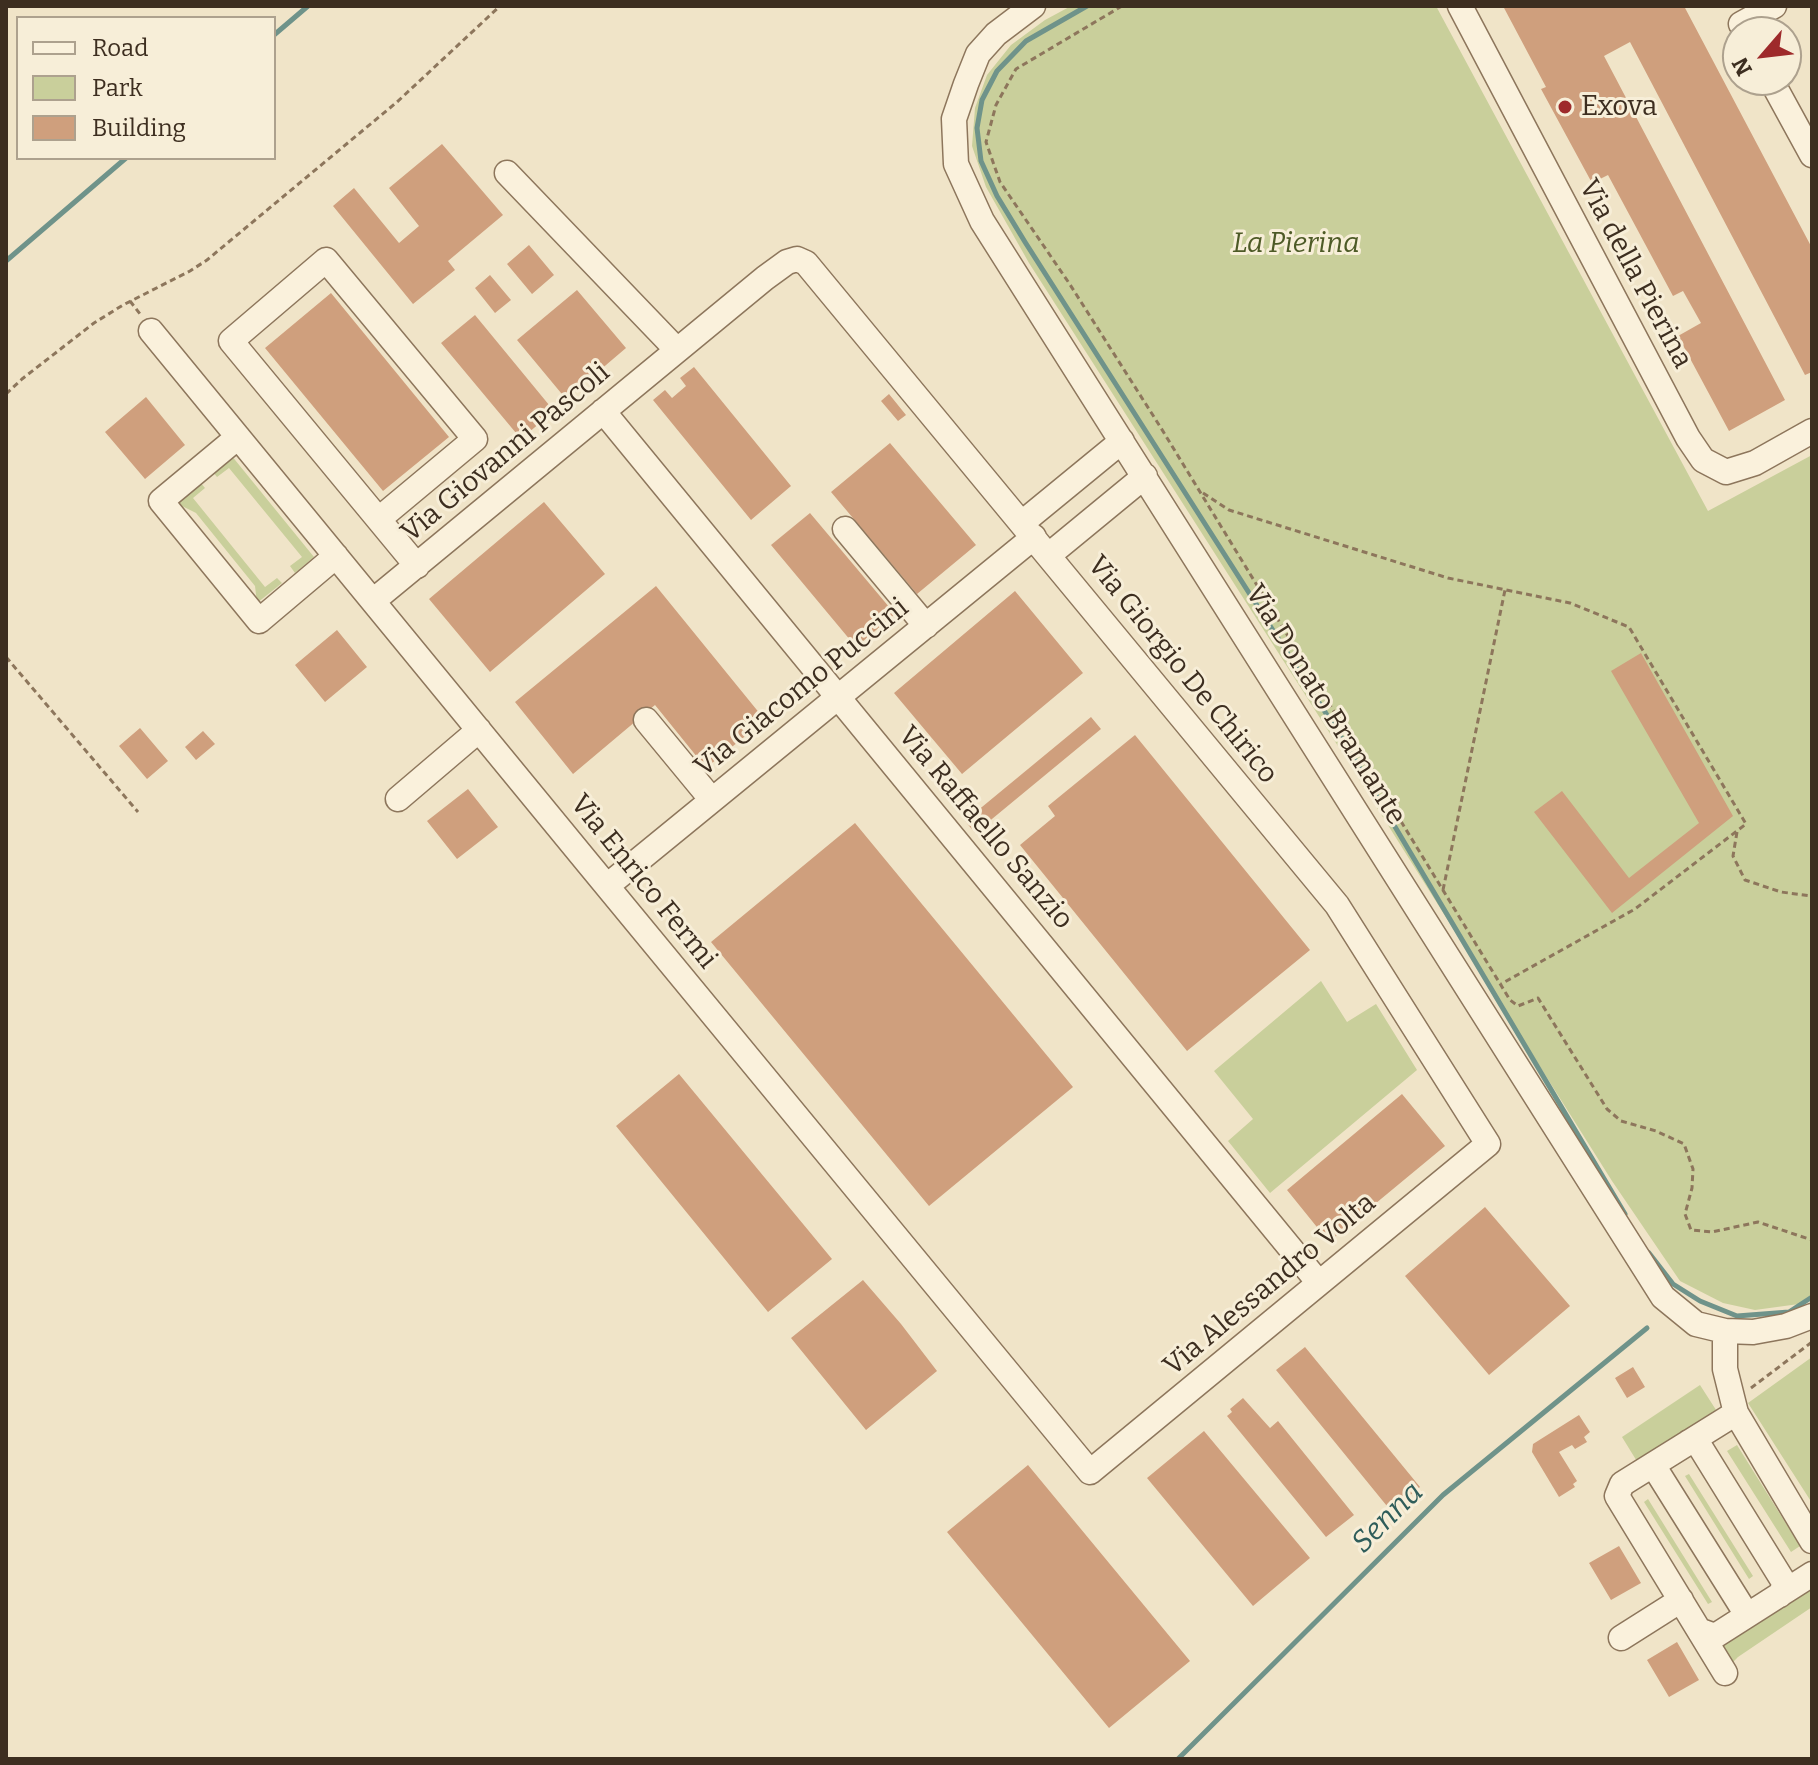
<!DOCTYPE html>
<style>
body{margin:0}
#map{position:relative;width:1818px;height:1765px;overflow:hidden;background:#f0e4c8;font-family:Bitter,serif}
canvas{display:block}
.frame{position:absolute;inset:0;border:8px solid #3d2e20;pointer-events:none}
.legend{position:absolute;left:16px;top:16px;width:260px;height:144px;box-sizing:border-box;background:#f7eed8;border:2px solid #ada18e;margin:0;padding:10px 14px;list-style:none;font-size:24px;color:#3d2e20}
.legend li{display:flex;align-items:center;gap:16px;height:40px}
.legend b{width:40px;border:2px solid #ada18e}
.north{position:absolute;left:1722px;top:16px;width:80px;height:80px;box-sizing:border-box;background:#f7eed8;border:2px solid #ada18e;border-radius:50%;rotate:242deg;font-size:22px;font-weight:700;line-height:32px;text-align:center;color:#3d2e20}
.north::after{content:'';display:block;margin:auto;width:28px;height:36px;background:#9e2a2b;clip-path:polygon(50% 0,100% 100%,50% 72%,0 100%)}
</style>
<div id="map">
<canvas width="1818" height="1765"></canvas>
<div class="frame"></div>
<ul class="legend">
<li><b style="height:10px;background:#faf1dc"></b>Road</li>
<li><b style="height:22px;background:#c9cf9b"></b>Park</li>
<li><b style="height:22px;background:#cf9f7d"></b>Building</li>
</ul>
<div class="north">N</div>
</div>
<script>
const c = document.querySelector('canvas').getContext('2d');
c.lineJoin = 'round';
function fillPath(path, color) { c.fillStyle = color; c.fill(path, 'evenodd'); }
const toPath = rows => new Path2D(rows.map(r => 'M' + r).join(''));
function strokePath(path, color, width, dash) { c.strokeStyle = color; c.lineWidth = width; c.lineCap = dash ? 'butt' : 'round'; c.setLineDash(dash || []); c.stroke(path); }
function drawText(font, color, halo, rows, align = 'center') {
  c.font = font + ' Bitter,serif'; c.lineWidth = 6; c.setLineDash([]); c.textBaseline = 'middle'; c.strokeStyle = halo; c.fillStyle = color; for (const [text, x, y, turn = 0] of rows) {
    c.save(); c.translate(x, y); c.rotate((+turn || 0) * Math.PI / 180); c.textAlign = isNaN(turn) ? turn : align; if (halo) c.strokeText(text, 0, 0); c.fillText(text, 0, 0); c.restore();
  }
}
const green = toPath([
 [1071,6,1436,6,1708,511,1812,455,1812,1296,1799,1304,1755,1310,1723,1303,1680,1281,1612,1181,1352,768,1029,263,986,187,972,146,975,108,987,75,1011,45,1045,20],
 [231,455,314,557,295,573,290,566,302,557,229,468,217,477,212,471],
 [199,481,205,488,193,498,265,587,277,578,282,583,257,603,255,586,196,513,174,502],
 [1321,981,1347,1022,1376,1004,1417,1070,1270,1193,1228,1141,1253,1119,1214,1071],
 [1812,1357,1812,1503,1748,1403],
 [1700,1385,1718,1413,1638,1463,1622,1437],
 [1737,1445,1800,1546,1791,1552,1727,1451],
 [1689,1474,1753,1576,1749,1579,1685,1476],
 [1648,1499,1712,1602,1708,1604,1644,1502],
 [1812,1584,1812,1607,1738,1657,1731,1664,1718,1642]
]);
const stream = toPath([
 [1087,6,1026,41,997,71,982,100,977,128,981,161,997,196,1025,242,1350,751,1625,1214],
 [274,35,308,6],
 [6,261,126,158],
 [1649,1253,1673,1284,1700,1301,1737,1316,1789,1312,1812,1297],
 [1178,1759,1443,1495,1647,1328]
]);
const building = toPath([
 [1503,6,1684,6,1812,248,1812,372,1805,375,1630,42,1604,56,1785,400,1729,431,1678,336,1701,323,1683,291,1673,296,1608,175,1592,183,1541,89,1546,87],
 [442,144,503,215,448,261,455,270,413,304,333,206,354,188,399,243,419,226,389,188],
 [529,245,554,275,532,294,507,264],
 [490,275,511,300,495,313,475,288],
 [577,290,626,348,566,399,517,340],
 [331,293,449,437,383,491,265,348],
 [475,315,554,411,521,439,441,343],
 [694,367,791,486,751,520,653,400,665,390,672,398,686,386,680,378],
 [889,394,906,415,898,421,881,401],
 [146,397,185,445,145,479,105,432],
 [890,443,976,545,917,594,831,492],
 [544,502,605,574,490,672,429,599],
 [810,513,895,614,856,647,771,545],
 [656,586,765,720,706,768,655,705,573,774,515,702],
 [1015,591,1083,673,962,774,894,693],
 [337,630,367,667,325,702,295,665],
 [1641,653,1733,816,1612,913,1534,812,1562,791,1629,878,1699,823,1611,671],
 [1091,717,1101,729,975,833,965,821],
 [140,728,168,761,147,779,119,746],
 [203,731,215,744,196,760,185,747],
 [1135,735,1310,950,1187,1051,1020,845,1055,816,1048,806],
 [468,789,498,827,457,859,427,821],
 [855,823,1073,1087,929,1206,711,942],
 [679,1074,832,1259,768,1312,616,1126],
 [1402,1094,1445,1146,1329,1242,1287,1190],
 [1485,1207,1570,1306,1489,1375,1405,1276],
 [863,1280,901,1324,937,1371,866,1430,791,1338],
 [1305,1347,1420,1487,1391,1511,1276,1370],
 [1633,1367,1645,1387,1627,1398,1615,1378],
 [1243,1398,1270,1428,1278,1421,1354,1515,1326,1537,1227,1416,1232,1412,1230,1409],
 [1579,1415,1590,1432,1584,1437,1587,1442,1575,1449,1572,1445,1559,1452,1577,1481,1573,1484,1575,1487,1559,1497,1532,1452,1533,1444],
 [1204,1431,1310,1558,1253,1606,1147,1478],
 [1028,1465,1190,1661,1109,1728,947,1532],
 [1619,1546,1641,1583,1611,1600,1589,1563],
 [1677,1642,1699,1680,1669,1697,1647,1660]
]);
const path = toPath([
 [1122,6,1016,69,996,105,986,142,1000,182,1069,283,1161,428,1510,1000,1518,1006,1538,998,1607,1109,1621,1121,1656,1131,1684,1144,1693,1169,1692,1188,1685,1214,1691,1230,1712,1232,1758,1222,1812,1240],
 [130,301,140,314],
 [6,394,22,379,94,323,123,305,190,271,207,260,397,102,500,6],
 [1203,493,1229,510,1448,578,1570,603,1629,627,1746,824,1635,909,1501,984],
 [6,657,138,812],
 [1737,832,1733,856,1745,880,1781,892,1812,896],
 [1443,890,1505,590],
 [1751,1388,1812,1342]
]);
const minor = toPath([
 [1033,6,996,34,978,54,966,84,954,119,956,164,982,221,1663,1297,1696,1324,1725,1331,1753,1332,1786,1326,1812,1316],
 [1460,6,1688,438,1703,460,1726,472,1755,463,1812,431],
 [1741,24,1774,6],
 [1771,80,1812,155],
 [507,173,677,350],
 [151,331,587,862,1090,1472,1488,1144,1337,905,806,263,797,259,787,262,765,278,373,601],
 [603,411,1319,1283],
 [238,437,161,501,259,621,336,556],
 [379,519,475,439,326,260,231,341,417,566],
 [1022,523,1122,441],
 [845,529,926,626],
 [1049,555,1145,476],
 [646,720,712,800],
 [398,799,479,730],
 [607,886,1034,537],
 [1725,1331,1725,1369,1736,1413,1812,1541],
 [1689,1442,1699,1445,1785,1584,1780,1595],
 [1653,1465,1747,1615],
 [1701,1631,1715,1636,1812,1574],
 [1621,1638,1681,1600],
 [1725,1673,1617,1496,1622,1484,1736,1413]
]);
const markers = [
 [1565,107,8,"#9e2a2b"]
];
const poiNames = [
 ["Exova",1581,107]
];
const parkNames = [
 ["La Pierina",1296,244]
];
const streetNames = [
 ["Via della Pierina",1635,274,62],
 ["Via Giovanni Pascoli",506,453,-40],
 ["Via Giorgio De Chirico",1182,670,51],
 ["Via Giacomo Puccini",802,688,-39],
 ["Via Donato Bramante",1325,705,58],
 ["Via Raffaello Sanzio",985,828,50],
 ["Via Enrico Fermi",643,882,51],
 ["Via Alessandro Volta",1270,1285,-40]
];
const waterNames = [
 ["Senna",1388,1518,-45]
];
fillPath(green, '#c9cf9b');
strokePath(stream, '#6f938a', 5);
fillPath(building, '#cf9f7d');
strokePath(minor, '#8d765c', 27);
strokePath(path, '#8d765c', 3, [6, 4]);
strokePath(minor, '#faf1dc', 24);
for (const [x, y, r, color] of markers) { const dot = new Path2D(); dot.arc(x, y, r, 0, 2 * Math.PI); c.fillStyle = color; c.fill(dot); strokePath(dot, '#f7eed8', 3); }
drawText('28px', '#3d2e20', '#f7eed8', poiNames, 'left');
drawText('italic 28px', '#4d5a26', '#f7eed8', parkNames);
drawText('28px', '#3d2e20', '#f7eed8', streetNames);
drawText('italic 30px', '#2f5d5a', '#f7eed8', waterNames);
</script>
